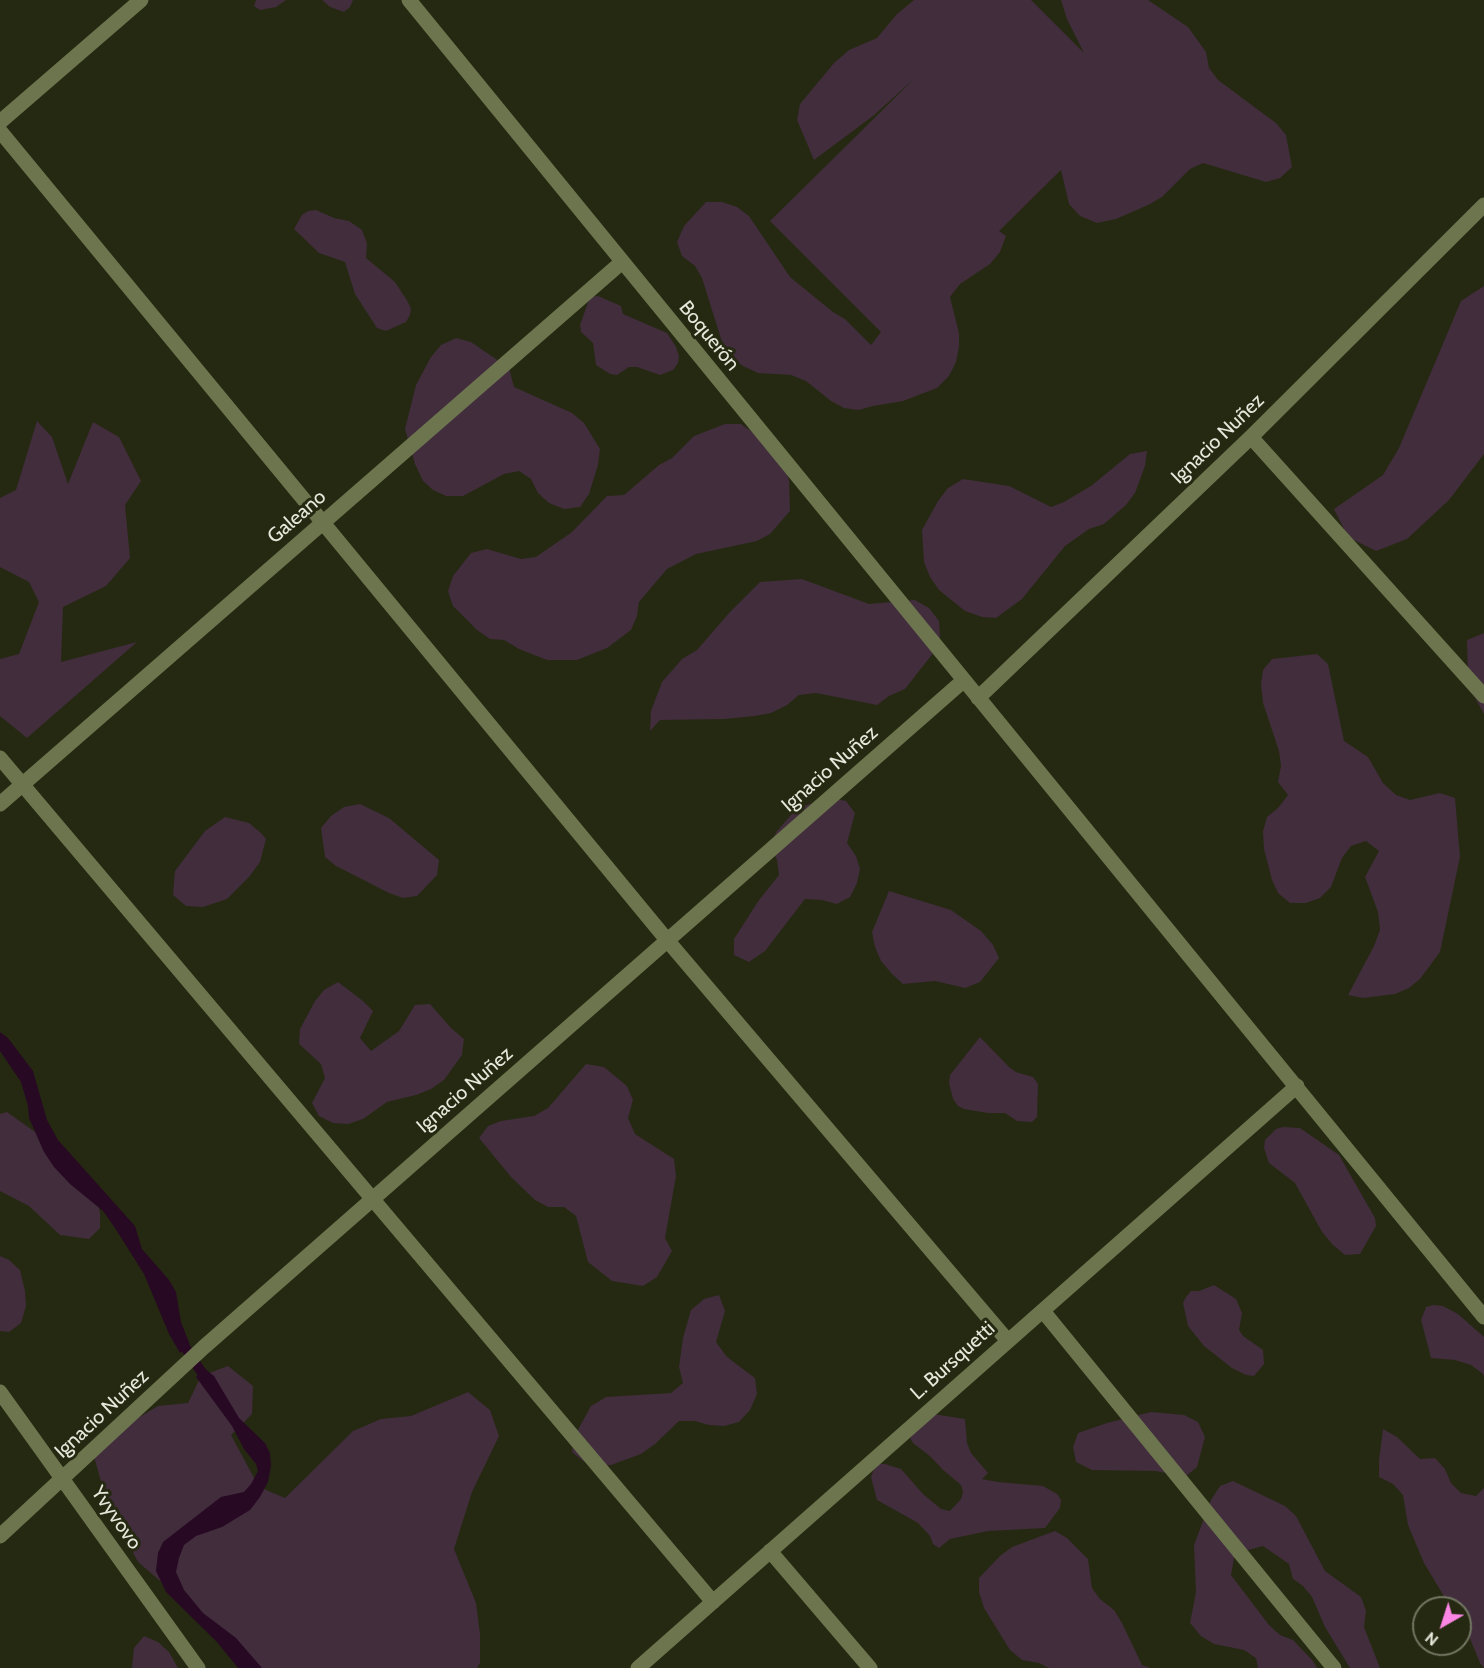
<!DOCTYPE html>
<meta charset="utf-8">
<style>
body{margin:0}
#map{position:relative;width:1484px;height:1668px;overflow:hidden;background:#252911;font-family:Cabin,sans-serif}
canvas{display:block}
.north{position:absolute;left:1412px;top:1596px;width:60px;height:60px;box-sizing:border-box;background:#252911;border:2px solid #727561;border-radius:50%;rotate:219deg;font-size:16px;font-weight:700;line-height:24px;text-align:center;color:#e5e8da}
.north::after{content:'';display:block;margin:auto;width:21px;height:27px;background:#fc86e4;clip-path:polygon(50% 0,100% 100%,50% 72%,0 100%)}
</style>
<div id="map">
<canvas width="1484" height="1668"></canvas>
<div class="north">N</div>
</div>
<script>
const c = document.querySelector('canvas').getContext('2d');
c.lineJoin = 'round';
function fillPath(path, color) { c.fillStyle = color; c.fill(path, 'evenodd'); }
const toPath = rows => new Path2D(rows.map(r => 'M' + r).join(''));
function strokePath(path, color, width, dash) { c.strokeStyle = color; c.lineWidth = width; c.lineCap = dash ? 'butt' : 'round'; c.setLineDash(dash || []); c.stroke(path); }
function drawText(font, color, halo, rows, align = 'center') {
  c.font = font + ' Cabin,sans-serif'; c.lineWidth = 6; c.setLineDash([]); c.textBaseline = 'middle'; c.strokeStyle = halo; c.fillStyle = color; for (const [text, x, y, turn = 0] of rows) {
    c.save(); c.translate(x, y); c.rotate((+turn || 0) * Math.PI / 180); c.textAlign = isNaN(turn) ? turn : align; if (halo) c.strokeText(text, 0, 0); c.fillText(text, 0, 0); c.restore();
  }
}
const green = toPath([
 [256,0,286,0,276,7,260,10,254,6],
 [322,0,353,0,350,7,344,12,330,7],
 [914,0,1031,0,1084,53,1067,19,1061,0,1148,0,1188,27,1206,52,1209,68,1218,80,1276,123,1286,135,1292,167,1280,178,1266,182,1203,163,1190,169,1162,197,1148,205,1116,219,1097,223,1080,216,1069,204,1061,170,999,231,1006,236,1000,252,990,264,960,284,950,297,959,333,959,347,956,362,949,376,937,388,903,401,873,406,859,410,844,408,831,401,806,381,791,375,758,373,743,366,730,357,722,342,702,278,695,266,682,256,677,242,684,226,706,202,722,202,737,207,749,216,790,277,833,312,845,319,871,345,881,332,770,221,915,78,873,116,814,160,797,120,800,104,834,63,849,50,877,38,897,14],
 [316,210,334,218,349,221,362,230,367,243,366,258,395,282,408,302,411,309,410,315,406,322,386,331,377,328,355,294,345,262,319,253,294,229,302,215,308,211],
 [1484,286,1484,454,1449,500,1407,539,1376,551,1348,537,1334,509,1383,475,1399,448,1461,301],
 [598,296,621,306,623,314,667,333,676,347,679,356,678,363,673,370,660,375,637,367,629,367,617,375,610,374,596,365,593,343,581,332,580,325,590,297],
 [456,338,471,342,509,368,514,387,572,413,584,423,600,449,598,465,589,494,580,507,564,509,549,503,538,493,531,479,519,471,504,474,463,496,446,496,433,490,423,481,415,464,405,429,416,385,431,357,441,345],
 [37,421,52,437,68,484,93,422,119,437,141,481,125,505,130,558,106,586,63,607,61,662,137,642,27,738,0,716,0,659,19,654,39,602,29,582,0,567,0,498,16,490],
 [725,424,741,424,765,441,784,465,789,480,790,511,770,534,757,541,696,554,667,569,639,602,637,616,631,630,607,648,577,660,547,660,519,649,504,640,490,639,477,630,453,606,448,591,453,576,471,553,487,549,521,559,536,557,572,532,607,496,624,495,659,465,672,458,694,436],
 [1147,451,1145,466,1135,493,1126,505,1104,524,1089,529,1065,546,1022,599,996,618,982,617,965,611,939,590,930,577,924,562,922,530,938,501,948,488,963,479,1009,486,1051,507,1064,502,1091,486,1130,454],
 [802,579,869,604,915,600,929,608,939,621,940,637,934,652,905,689,889,696,877,705,816,693,799,695,787,705,771,713,755,716,725,719,660,720,650,731,651,711,662,682,682,659,697,650,729,613,760,582],
 [1484,633,1484,714,1473,694,1468,679,1467,640],
 [1317,654,1328,664,1344,741,1368,757,1383,783,1396,795,1410,800,1440,793,1455,798,1460,857,1440,952,1420,979,1409,988,1395,994,1363,998,1348,995,1374,946,1380,930,1378,912,1365,877,1379,851,1366,841,1351,846,1342,858,1331,887,1320,898,1306,903,1290,903,1278,893,1272,880,1264,849,1263,831,1267,817,1278,808,1288,795,1278,782,1281,766,1279,751,1263,703,1261,685,1263,670,1272,659],
 [830,798,846,801,855,813,847,843,856,856,860,869,857,883,850,897,837,904,822,900,805,899,765,951,749,962,734,955,734,939,759,900,779,875,777,860,770,845,777,831,797,808],
 [360,804,389,818,439,860,437,875,417,896,403,898,389,893,336,866,325,857,321,828,331,816,344,807],
 [225,817,249,823,261,833,266,839,260,862,249,877,227,899,203,907,186,906,173,895,175,871,205,831],
 [889,891,951,910,981,931,993,945,999,958,980,982,965,988,935,981,903,984,892,974,881,961,875,947,872,932],
 [338,982,363,1001,373,1011,360,1038,371,1051,399,1031,415,1005,430,1004,451,1028,464,1039,462,1055,444,1080,431,1089,416,1095,387,1102,363,1119,348,1124,333,1123,319,1116,312,1103,325,1078,321,1064,299,1044,300,1029,315,1001,324,990],
 [980,1037,1009,1067,1016,1072,1033,1077,1038,1084,1037,1117,1032,1122,1017,1121,1005,1113,988,1113,964,1109,958,1106,953,1099,949,1083,950,1075],
 [586,1064,604,1067,627,1086,633,1100,628,1118,635,1134,674,1159,676,1176,665,1238,672,1251,657,1277,643,1286,612,1281,588,1262,576,1216,564,1207,548,1207,535,1200,511,1177,479,1138,488,1126,501,1121,534,1116,548,1108],
 [7,1112,59,1149,96,1196,100,1213,100,1228,89,1239,60,1235,29,1206,0,1191,0,1114],
 [1283,1127,1300,1128,1339,1155,1375,1218,1376,1226,1360,1254,1345,1255,1333,1245,1322,1232,1295,1183,1269,1163,1264,1148,1265,1140,1276,1129],
 [0,1256,9,1260,20,1270,25,1291,26,1306,21,1323,9,1332,0,1331],
 [1214,1285,1236,1299,1242,1313,1239,1330,1243,1336,1263,1350,1264,1364,1254,1376,1246,1375,1232,1368,1204,1346,1188,1326,1183,1303,1186,1297,1191,1291,1199,1291],
 [719,1295,725,1311,716,1342,727,1357,755,1378,757,1394,750,1410,739,1422,724,1426,709,1425,695,1421,679,1421,655,1444,641,1454,611,1465,596,1466,583,1461,572,1452,574,1437,591,1406,606,1397,671,1393,683,1383,679,1367,683,1338,691,1310,704,1299],
 [1433,1305,1443,1306,1458,1314,1484,1337,1484,1377,1483,1374,1471,1365,1455,1360,1431,1358,1421,1320,1426,1307],
 [228,1366,253,1386,252,1414,231,1435,259,1487,285,1498,353,1431,381,1419,411,1416,468,1392,490,1410,499,1436,472,1492,454,1549,476,1603,480,1634,480,1663,477,1668,249,1668,186,1603,138,1562,107,1503,91,1446,158,1406,188,1403,201,1376],
 [1151,1412,1184,1415,1198,1422,1205,1437,1197,1467,1185,1477,1156,1471,1092,1470,1076,1462,1073,1447,1078,1433,1107,1423],
 [933,1414,965,1419,967,1443,971,1453,988,1473,982,1479,998,1482,1043,1486,1057,1494,1061,1500,1060,1508,1045,1528,988,1531,950,1539,939,1548,933,1544,930,1536,918,1523,877,1500,871,1477,876,1464,885,1464,901,1469,923,1494,941,1509,950,1511,961,1499,963,1492,961,1485,942,1469,931,1457,913,1443,909,1436],
 [1383,1429,1397,1437,1420,1459,1435,1458,1445,1469,1451,1483,1461,1493,1476,1496,1484,1488,1484,1668,1480,1663,1464,1624,1460,1619,1460,1608,1451,1608,1424,1563,1408,1525,1403,1495,1393,1484,1379,1477,1379,1460],
 [1233,1481,1285,1506,1296,1516,1325,1571,1361,1597,1366,1611,1364,1627,1380,1668,1350,1668,1325,1627,1312,1597,1303,1586,1293,1579,1289,1564,1263,1546,1248,1550,1234,1558,1231,1575,1269,1625,1280,1635,1293,1640,1313,1661,1317,1668,1258,1668,1256,1658,1244,1650,1214,1644,1201,1636,1190,1623,1196,1592,1194,1545,1211,1500,1220,1486],
 [1055,1531,1067,1538,1088,1559,1092,1588,1100,1599,1114,1610,1122,1623,1142,1665,1151,1668,1049,1668,1039,1663,1022,1660,1010,1650,984,1608,979,1592,979,1578,1000,1556,1012,1547],
 [144,1636,158,1642,169,1652,178,1668,132,1668,134,1648]
]);
const water = toPath([
 [0,1032,8,1038,33,1071,47,1120,58,1140,135,1226,142,1249,169,1280,176,1292,181,1322,190,1345,180,1353,169,1334,144,1274,115,1228,103,1211,70,1184,54,1167,44,1152,29,1118,28,1106,21,1082,0,1051],
 [204,1368,214,1376,239,1418,265,1443,270,1453,271,1466,268,1482,260,1497,250,1510,222,1527,196,1536,184,1545,179,1558,176,1572,184,1590,203,1613,236,1638,262,1668,238,1668,217,1642,166,1592,156,1571,158,1553,163,1542,221,1497,244,1492,251,1484,258,1471,256,1464,244,1449,232,1426,196,1377]
]);
const stream = toPath([
 [179,1338,208,1382]
]);
const minor = toPath([
 [409,0,1484,1317],
 [0,122,141,0],
 [0,131,667,940,1008,1341],
 [1251,437,1484,696],
 [978,698,1251,437,1484,205],
 [0,758,713,1602],
 [0,804,622,262],
 [1043,1311,1334,1668],
 [0,1392,198,1668],
 [0,1536,204,1347,963,681],
 [770,1551,870,1668],
 [638,1668,1297,1086]
]);
const streetNames = [
 ["Boquerón",709,336,51],
 ["Ignacio Nuñez",1218,439,-44],
 ["Galeano",297,517,-41],
 ["Ignacio Nuñez",830,769,-41],
 ["Ignacio Nuñez",465,1090,-41],
 ["L. Bursquetti",953,1361,-42],
 ["Ignacio Nuñez",102,1414,-43],
 ["Yvyvovo",116,1518,55]
];
fillPath(green, '#412d3c');
fillPath(water, '#280923');
strokePath(stream, '#280923', 10);
strokePath(minor, '#6d754f', 15);
drawText('20px', '#e5e8da', '#252911', streetNames);
</script>
